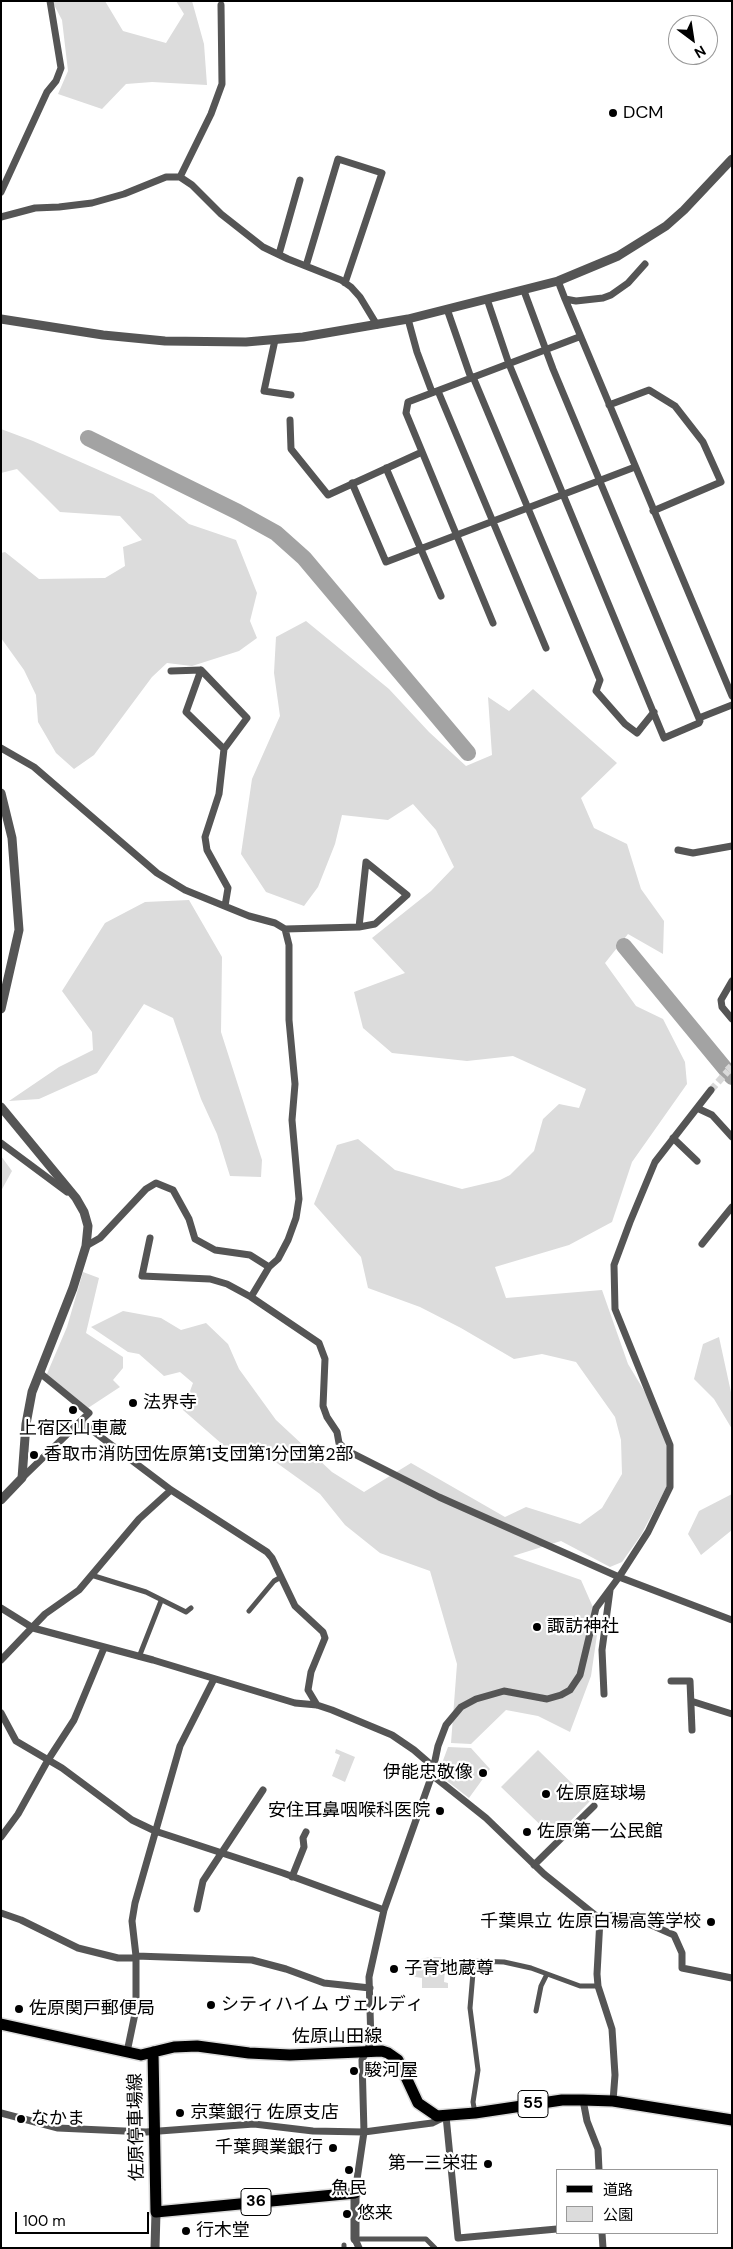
<!DOCTYPE html>
<meta charset="utf-8">
<style>
body{margin:0}
#map{position:relative;width:733px;height:2249px;overflow:hidden;background:#fff;font-family:"DM Sans","Noto Sans JP",sans-serif}
canvas{display:block}
.frame{position:absolute;inset:0;border:2px solid #000;pointer-events:none}
.legend{position:absolute;left:556px;top:2169px;width:162px;height:65px;box-sizing:border-box;background:#fff;border:1px solid #999;margin:0;padding:6px 9px;list-style:none;font-size:15px;color:#000}
.legend li{display:flex;align-items:center;gap:10px;height:25px}
.legend b{width:25px;border:1px solid #999}
.north{position:absolute;left:668px;top:15px;width:50px;height:50px;box-sizing:border-box;background:#fff;border:1px solid #999;border-radius:50%;rotate:149deg;font-size:14px;font-weight:700;line-height:20px;text-align:center;color:#000}
.north::after{content:'';display:block;margin:auto;width:18px;height:22px;background:#000;clip-path:polygon(50% 0,100% 100%,50% 72%,0 100%)}
.scale{position:absolute;left:15px;top:2212px;width:134px;height:22px;box-sizing:border-box;border:2px solid #000;border-top:0;padding-left:6px;font-size:15px;line-height:18px;white-space:nowrap;color:#000;-webkit-text-stroke:4px #fff;paint-order:stroke}
</style>
<div id="map">
<canvas width="733" height="2249"></canvas>
<div class="frame"></div>
<ul class="legend">
<li><b style="height:6px;background:#000"></b>道路</li>
<li><b style="height:14px;background:#dcdcdc"></b>公園</li>
</ul>
<div class="north">N</div>
<div class="scale">100 m</div>
</div>
<script>
const c = document.querySelector('canvas').getContext('2d');
c.lineJoin = 'round';
function fillPath(path, color) { c.fillStyle = color; c.fill(path, 'evenodd'); }
const toPath = rows => new Path2D(rows.map(r => 'M' + r).join(''));
function strokePath(path, color, width, dash) { c.strokeStyle = color; c.lineWidth = width; c.lineCap = dash ? 'butt' : 'round'; c.setLineDash(dash || []); c.stroke(path); }
function drawText(font, color, halo, rows, align = 'center') {
  c.font = font + ' "DM Sans","Noto Sans JP",sans-serif'; c.lineWidth = 4.5; c.setLineDash([]); c.textBaseline = 'middle'; c.strokeStyle = halo; c.fillStyle = color; for (const [text, x, y, turn = 0] of rows) {
    c.save(); c.translate(x, y); c.rotate((+turn || 0) * Math.PI / 180); c.textAlign = isNaN(turn) ? turn : align; if (halo) c.strokeText(text, 0, 0); c.fillText(text, 0, 0); c.restore();
  }
}
const green = toPath([
 [52,1,105,1,123,31,166,43,184,14,176,1,192,1,204,44,207,85,152,82,126,84,102,109,58,94,68,71,62,20],
 [1,429,33,441,153,494,189,524,236,540,257,593,250,621,257,638,239,651,192,666,167,663,152,677,94,755,74,769,56,753,38,722,36,695,24,670,1,638,1,553,5,552,39,579,105,578,125,566,123,547,142,540,120,516,60,512,17,469,1,473],
 [306,621,389,689,429,732,466,766,492,755,488,697,509,711,533,689,617,763,581,798,594,828,627,844,641,889,664,921,663,954,628,934,605,963,636,1006,663,1019,685,1062,687,1084,632,1162,612,1222,569,1245,495,1267,506,1298,602,1290,628,1364,657,1412,668,1447,667,1486,641,1535,622,1562,610,1567,561,1541,513,1556,581,1580,599,1621,591,1676,570,1732,538,1716,506,1710,471,1744,451,1743,457,1664,430,1571,380,1553,345,1525,320,1494,270,1458,230,1451,183,1410,193,1383,180,1372,164,1376,139,1354,128,1352,91,1327,123,1311,161,1318,181,1330,206,1323,228,1344,239,1369,276,1420,332,1472,364,1492,411,1463,505,1517,526,1507,580,1524,602,1508,622,1474,621,1440,615,1417,576,1362,542,1354,514,1359,461,1328,420,1307,368,1288,361,1257,314,1204,337,1145,358,1139,395,1170,462,1189,500,1180,510,1175,534,1151,543,1119,559,1104,579,1108,586,1089,513,1056,467,1061,392,1053,363,1028,354,992,405,973,372,938,431,891,454,867,436,830,413,804,388,820,342,815,335,844,318,887,304,906,266,892,241,854,252,779,280,716,274,673,276,637],
 [189,900,222,957,221,1032,262,1160,261,1177,230,1176,217,1134,201,1099,173,1018,144,1004,97,1073,39,1099,9,1101,59,1067,93,1050,92,1032,62,991,105,923,145,902],
 [1,1156,12,1171,1,1191],
 [83,1272,99,1278,86,1333,123,1357,123,1368,113,1380,120,1387,88,1408,46,1376,67,1327],
 [719,1337,732,1397,732,1429,714,1399,694,1379,703,1344],
 [732,1494,732,1530,701,1555,688,1534,699,1511],
 [448,1747,471,1748,490,1769,469,1798,438,1774],
 [336,1749,355,1757,345,1782,332,1776,340,1755,335,1753],
 [538,1750,590,1801,554,1838,501,1787],
 [430,1957,446,1957,444,1982,448,1983,448,1988,422,1988,422,1978,410,1976,410,1971,415,1965,421,1959]
]);
const river = toPath([
 [88,438,238,512,276,533,304,558,468,753],
 [624,946,732,1077]
]);
const minorTunnel = toPath([
 [711,1090,728,1071]
]);
const tertiaryTunnel = toPath([
 [728,1071,732,1067]
]);
const pedestrian = toPath([
 [91,1575,146,1592,186,1612,191,1608],
 [249,1611,274,1581,281,1577],
 [139,1657,161,1601],
 [536,2011,541,1986,547,1974],
 [475,2113,473,2102,478,2070,470,2008,474,1961,504,1962,531,1968,580,1986,598,1986],
 [360,2239,426,2239,435,2248],
 [344,2248,344,2245]
]);
const minor = toPath([
 [180,177,211,114,222,84,221,5],
 [1,192,47,92,56,81,61,68,50,1],
 [1,217,35,208,59,207,92,203,124,194,166,177,180,177,192,185,221,214,263,247,288,259,341,280,351,287,360,297,377,325],
 [279,254,300,180],
 [306,266,338,159,382,173,345,283],
 [558,281,565,299,576,301,603,298,611,295,628,283,645,264],
 [487,299,509,364,664,738,699,723,700,721,553,369,524,291],
 [565,299,732,696],
 [447,309,471,378],
 [408,319,417,352,432,392],
 [275,340,264,391,291,395],
 [473,377,600,680,596,691,625,724,637,733,654,712],
 [438,391,546,648],
 [609,405,649,390,675,406,703,442,721,482,653,511],
 [290,420,291,449,328,495,422,452],
 [386,468,441,596],
 [352,483,386,562,635,467],
 [493,623,406,413,408,402,579,337],
 [201,670,186,712,224,749],
 [171,671,201,670,247,718,224,749,219,794,205,837,207,850,228,888,225,906],
 [699,718,732,705],
 [1,748,34,767,157,873,185,890,249,916,275,923,285,929,289,945,289,1020,295,1084,292,1120,299,1199,296,1218,288,1240,278,1259,269,1267,251,1297,319,1343,325,1359,323,1406,327,1417,337,1432,339,1443,346,1450,439,1497,619,1577,732,1620],
 [678,850,693,853,732,846],
 [285,929,359,927,366,862,407,895,375,924,359,927],
 [732,981,721,1000,722,1007,732,1019],
 [697,1108,712,1115,732,1137],
 [673,1138,697,1161],
 [1,1143,67,1192],
 [150,1238,142,1276,210,1279,227,1284,251,1297],
 [702,1244,732,1207],
 [86,1246,100,1238,146,1189,156,1183,173,1190,189,1219,195,1239,215,1250,250,1255,269,1267],
 [81,1422,171,1490,267,1552,272,1558,295,1606,323,1632,325,1638,311,1672,308,1690,317,1705],
 [22,1478,89,1413,40,1373],
 [1,1608,33,1628,153,1660,295,1703,317,1705,332,1710,392,1735,414,1750,429,1763,432,1775,384,1910,369,1977,371,2042,362,2060,364,2132,355,2193],
 [1,1660,45,1614,79,1590,139,1519,171,1490],
 [671,1681,690,1681,692,1730],
 [604,1694,602,1650,610,1590],
 [691,1701,732,1714],
 [1,1713,16,1741,62,1768,132,1820,155,1831,283,1873,384,1910],
 [433,1770,438,1746,446,1725,461,1707,476,1699,504,1691,547,1699,561,1695,570,1690,580,1675,596,1608,619,1577,648,1532,670,1487,670,1445,615,1309,614,1265,630,1222,655,1162,711,1090],
 [432,1775,486,1818,544,1874,600,1919,597,1974,598,1986,612,2029,615,2075,613,2101],
 [1,1837,18,1814,48,1760,74,1720,104,1648],
 [534,1865,594,1806],
 [292,1877,304,1847,303,1838,306,1832],
 [197,1909,203,1881,263,1790],
 [1,1913,21,1920,78,1948,118,1958,136,1958],
 [600,1919,616,1914,640,1920,674,1935,682,1953,682,1968,732,1978],
 [136,1956,252,1960,286,1969,324,1983,370,1988],
 [127,2052,136,2009,136,1956,132,1921,135,1903,180,1746,214,1679],
 [583,2100,587,2121,598,2149,599,2170],
 [1,2113,58,2128,146,2132,254,2124,313,2131,364,2132,432,2123,446,2116,458,2238,557,2229],
 [602,2233,603,2248],
 [355,2239,359,2248]
]);
const tertiary = toPath([
 [1,319,103,335,165,341,246,342,303,337,408,319,558,281,618,256,666,226,684,210,732,159],
 [1,793,12,838,19,930,1,1009],
 [1,1107,76,1198,84,1212,88,1226,86,1246,73,1288,32,1392,26,1424,22,1478,1,1500],
 [355,2239,355,2193],
 [155,2248,156,2212]
]);
const primary = toPath([
 [1,2024,141,2055,174,2047,197,2046,249,2053,290,2055,382,2051,388,2053,398,2060,418,2103,437,2116,475,2113,562,2100,583,2100,613,2101,732,2120],
 [153,2052,156,2212,355,2193]
]);
const markers = [
 [613,113,5,"#000"],
 [133,1403,5,"#000"],
 [73,1410,5,"#000"],
 [34,1455,5,"#000"],
 [537,1627,5,"#000"],
 [483,1773,5,"#000"],
 [546,1794,5,"#000"],
 [440,1811,5,"#000"],
 [527,1832,5,"#000"],
 [711,1922,5,"#000"],
 [394,1969,5,"#000"],
 [211,2005,5,"#000"],
 [19,2009,5,"#000"],
 [354,2071,5,"#000"],
 [180,2113,5,"#000"],
 [21,2119,5,"#000"],
 [333,2148,5,"#000"],
 [488,2164,5,"#000"],
 [349,2170,5,"#000"],
 [347,2214,5,"#000"],
 [186,2231,5,"#000"]
];
const shields = [
 [533,2104,30],
 [256,2202,30]
];
const shieldNames = [
 ["55",533,2104],
 ["36",256,2202]
];
const poiNames = [
 ["DCM",623,113],
 ["法界寺",143,1403],
 ["上宿区山車蔵",73,1429,"center"],
 ["香取市消防団佐原第1支団第1分団第2部",44,1455],
 ["諏訪神社",547,1627],
 ["伊能忠敬像",473,1773,"right"],
 ["佐原庭球場",556,1794],
 ["安住耳鼻咽喉科医院",430,1811,"right"],
 ["佐原第一公民館",537,1832],
 ["千葉県立 佐原白楊高等学校",701,1922,"right"],
 ["子育地蔵尊",404,1969],
 ["シティハイム ヴェルディ",221,2005],
 ["佐原関戸郵便局",29,2009],
 ["駿河屋",364,2071],
 ["京葉銀行 佐原支店",190,2113],
 ["なかま",31,2119],
 ["千葉興業銀行",323,2148,"right"],
 ["第一三栄荘",478,2164,"right"],
 ["魚民",349,2189,"center"],
 ["悠来",357,2214],
 ["行木堂",196,2231]
];
const streetNames = [
 ["佐原山田線",337,2037],
 ["佐原停車場線",137,2127,-91]
];
fillPath(green, '#dcdcdc');
strokePath(river, '#a3a3a3', 16);
strokePath(minorTunnel, '#d9d9d9', 7, [7, 3.5]);
strokePath(tertiaryTunnel, '#d9d9d9', 9, [9, 4.5]);
strokePath(primary, '#dbdbdb', 14);
strokePath(pedestrian, '#555', 5);
strokePath(minor, '#555', 7);
strokePath(tertiary, '#555', 9);
strokePath(primary, '#000', 11);
for (const [x, y, r, color] of markers) { const dot = new Path2D(); dot.arc(x, y, r, 0, 2 * Math.PI); c.fillStyle = color; c.fill(dot); strokePath(dot, '#fff', 2); }
for (const [x, y, w] of shields) { const box = new Path2D(); box.roundRect(x - w / 2, y - 13.5, w, 27, 4); c.fillStyle = '#fff'; c.fill(box); strokePath(box, '#000', 1); }
drawText('bold 16px', '#000', null, shieldNames);
drawText('18px', '#000', '#fff', poiNames, 'left');
drawText('18px', '#000', '#fff', streetNames);
</script>
